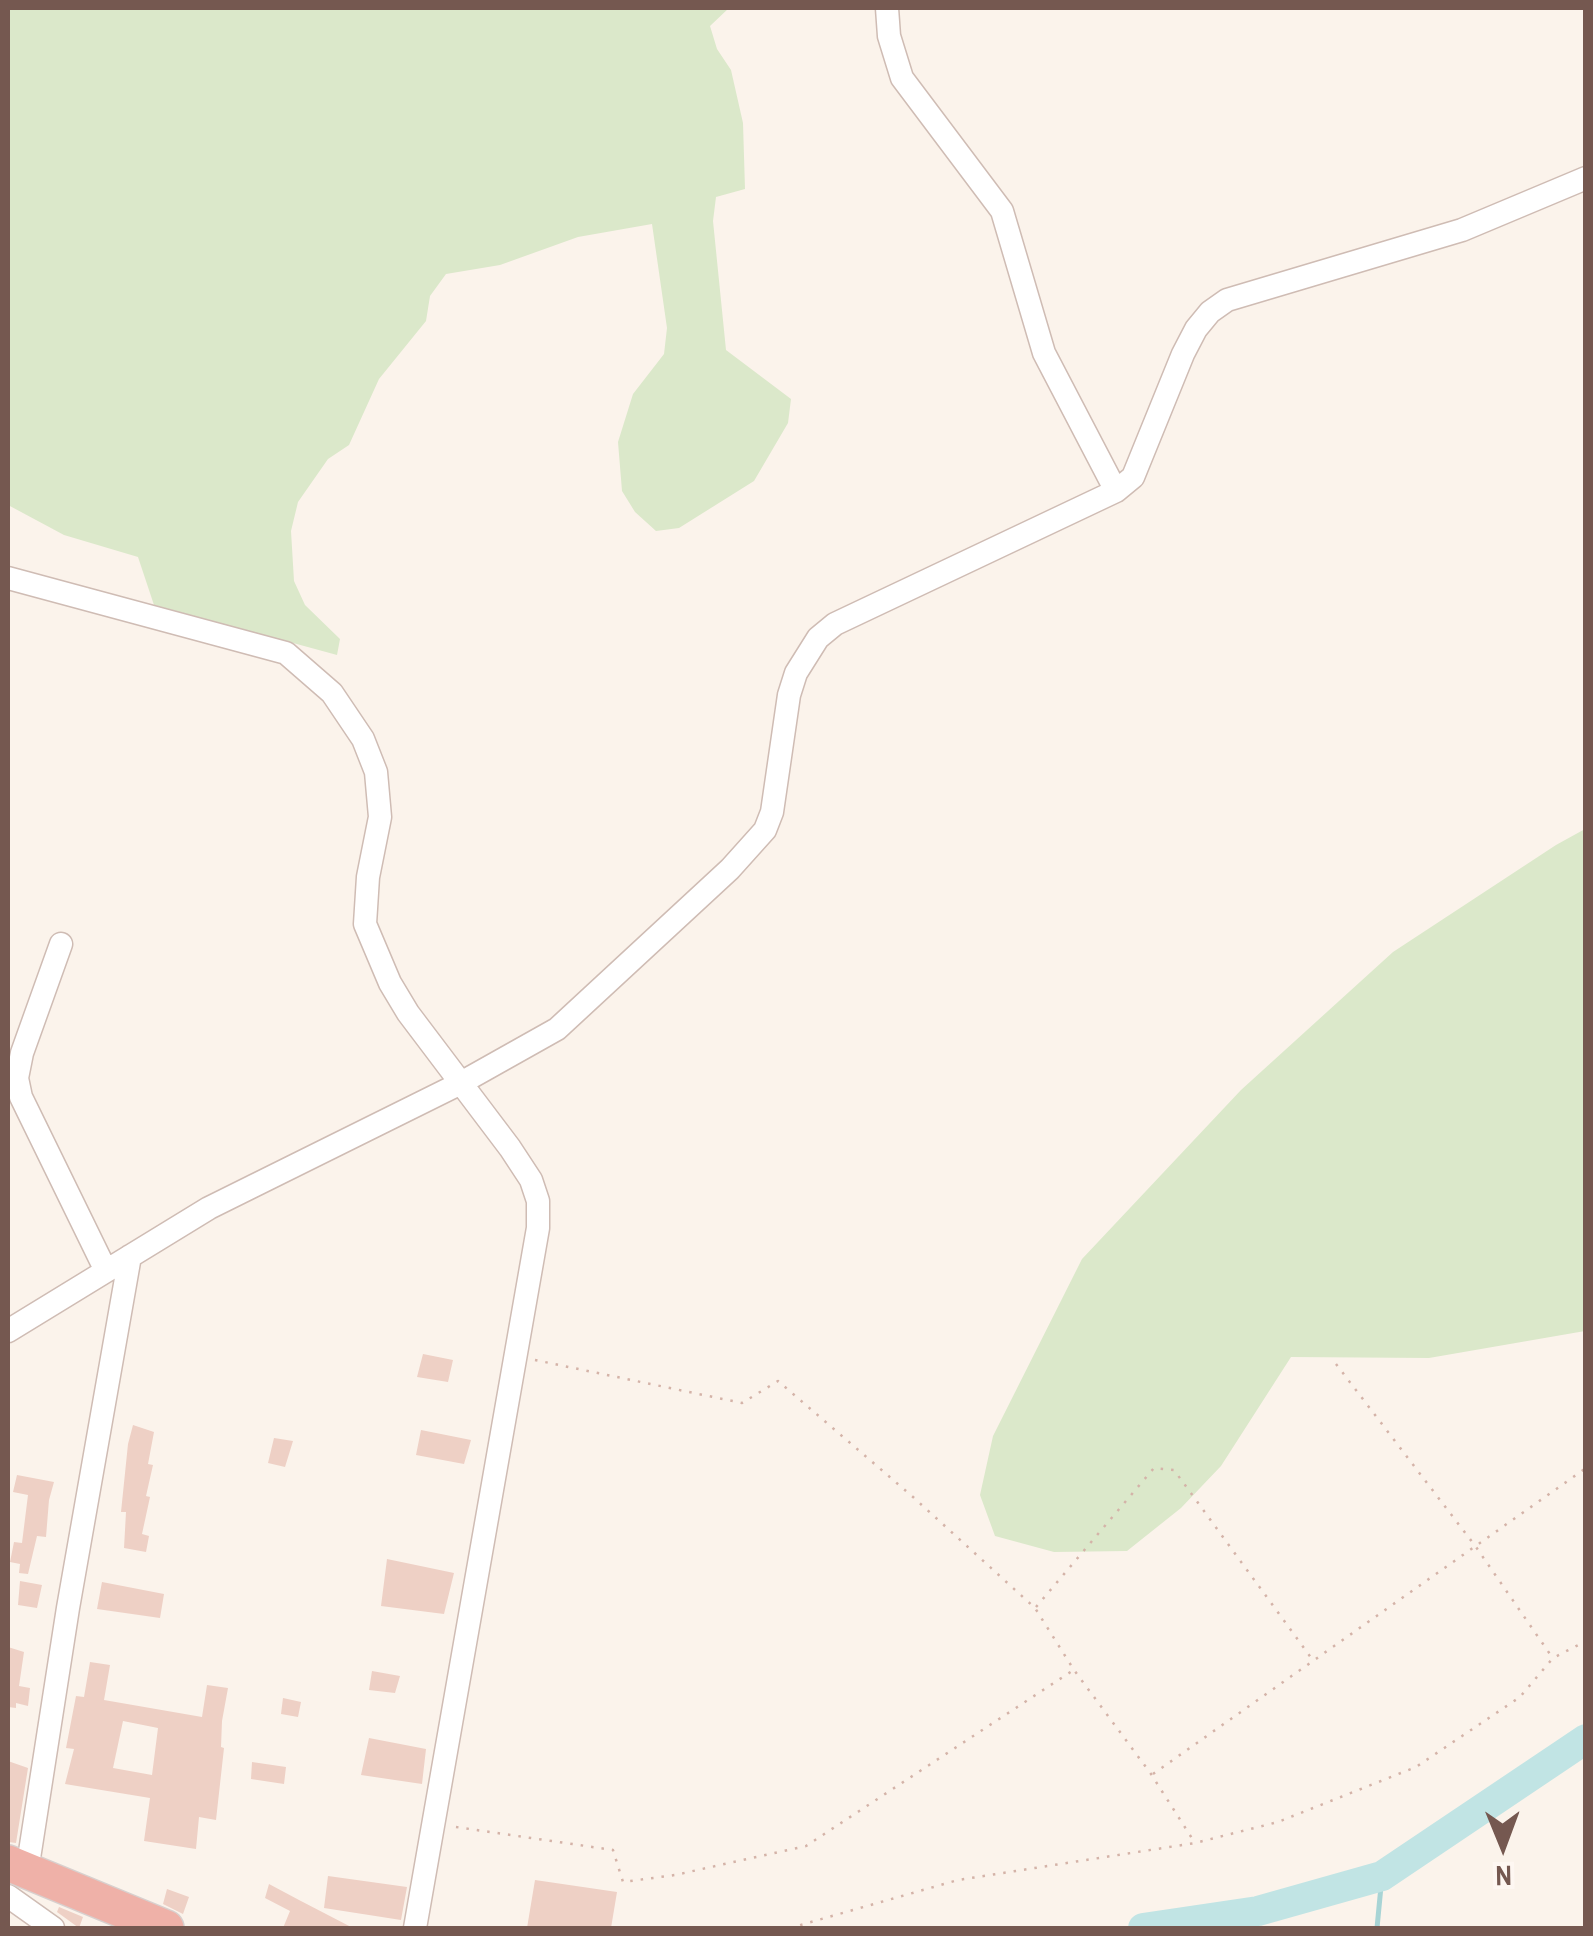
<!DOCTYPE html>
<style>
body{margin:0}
#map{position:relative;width:1593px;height:1936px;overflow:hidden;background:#fbf3eb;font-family:"Archivo Narrow",sans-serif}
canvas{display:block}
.frame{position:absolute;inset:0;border:10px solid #755850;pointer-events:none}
.north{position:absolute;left:1453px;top:1796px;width:100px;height:100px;-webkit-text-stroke:8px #fef7f2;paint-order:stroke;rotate:179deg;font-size:28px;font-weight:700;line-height:40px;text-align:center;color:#755850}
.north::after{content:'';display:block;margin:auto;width:35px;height:45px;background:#755850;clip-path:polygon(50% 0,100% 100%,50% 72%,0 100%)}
</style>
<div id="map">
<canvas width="1593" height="1936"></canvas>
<div class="frame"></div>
<div class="north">N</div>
</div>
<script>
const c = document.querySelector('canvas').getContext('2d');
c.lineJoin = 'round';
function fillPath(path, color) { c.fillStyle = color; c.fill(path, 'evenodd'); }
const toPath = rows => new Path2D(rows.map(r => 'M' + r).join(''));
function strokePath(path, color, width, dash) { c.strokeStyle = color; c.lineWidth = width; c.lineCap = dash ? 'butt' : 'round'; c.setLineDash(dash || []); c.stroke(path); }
const green = toPath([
 [8,8,729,8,710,26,717,49,731,70,743,123,745,189,716,197,713,221,726,350,791,399,788,423,754,481,679,528,656,531,635,512,622,491,618,442,633,394,664,354,667,328,652,224,578,237,500,265,446,274,430,296,426,321,379,379,349,445,328,459,298,502,291,531,294,581,305,605,340,639,337,655,154,605,138,557,64,535,8,505],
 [1585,829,1585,1331,1429,1358,1291,1357,1221,1466,1181,1508,1127,1551,1054,1552,995,1536,980,1495,993,1436,1082,1259,1241,1090,1393,952,1556,845]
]);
const stream = toPath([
 [1377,1928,1382,1876]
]);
const river = toPath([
 [1143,1928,1258,1911,1382,1876,1586,1739]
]);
const building = toPath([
 [423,1354,453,1360,448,1382,417,1377],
 [133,1425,154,1432,148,1464,153,1465,146,1496,150,1497,142,1534,149,1536,146,1552,124,1548,126,1512,121,1512,128,1444],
 [421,1430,471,1440,464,1464,416,1455],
 [274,1438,293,1441,285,1467,268,1463],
 [17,1475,54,1482,49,1500,46,1537,37,1536,28,1574,19,1573,20,1564,10,1562,14,1542,22,1543,28,1495,13,1492],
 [387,1559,454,1573,444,1614,381,1606],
 [20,1581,42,1585,37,1608,18,1605],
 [102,1582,164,1594,160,1618,97,1609],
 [8,1647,24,1652,19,1686,30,1688,28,1706,16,1703,16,1708,8,1707],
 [90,1662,110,1665,104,1700,202,1717,207,1685,228,1688,222,1721,221,1747,224,1748,216,1820,199,1817,196,1849,144,1841,150,1798,65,1784,74,1749,66,1748,76,1696,84,1697],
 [123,1721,158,1728,152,1775,113,1768],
 [372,1671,400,1676,395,1693,369,1690],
 [283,1698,301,1702,298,1717,281,1714],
 [369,1738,426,1749,422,1784,361,1775],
 [8,1761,28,1768,16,1843,8,1842],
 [252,1762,286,1767,284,1784,251,1779],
 [328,1876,407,1887,401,1920,324,1908],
 [535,1880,617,1892,611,1928,527,1928],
 [269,1884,299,1900,353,1928,283,1928,290,1911,265,1898],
 [167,1889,189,1897,183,1914,163,1904],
 [59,1907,83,1917,79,1928,57,1912]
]);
const path = toPath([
 [535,1360,742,1403,778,1381,913,1497,1035,1608,1074,1670,1151,1774,1195,1843],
 [1336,1364,1476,1547,1552,1657],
 [1036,1607,1154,1468,1174,1470,1312,1659],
 [1153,1774,1586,1468],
 [456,1827,613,1850,623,1882,675,1875,806,1846,1072,1671],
 [790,1928,958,1880,1195,1843,1278,1822,1416,1767,1520,1697,1553,1658,1586,1641]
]);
const minor = toPath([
 [887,8,889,36,902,78,1002,211,1044,353,1116,491],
 [8,578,286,653,332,693,363,739,376,772,380,817,368,877,365,924,390,983,408,1013,510,1148,531,1180,538,1201,538,1228,415,1928],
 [61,944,22,1053,17,1078,21,1097,106,1271],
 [8,1331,209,1208,459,1084,557,1029,730,869,765,830,772,812,789,695,796,673,818,638,835,624,1116,491,1133,477,1183,354,1196,329,1210,312,1227,300,1462,230,1586,178],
 [27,1871,68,1608,130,1256],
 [8,1896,53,1928]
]);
const highway = toPath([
 [8,1863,166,1928]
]);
fillPath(green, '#dbe8ca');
strokePath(stream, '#a8d4d5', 5);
strokePath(river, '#c1e4e4', 30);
fillPath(building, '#eed0c5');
strokePath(minor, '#cfbcb4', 25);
strokePath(highway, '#d8d0ce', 38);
strokePath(path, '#d4b3a8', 2.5, [2.5, 8]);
strokePath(minor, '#fff', 22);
strokePath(highway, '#efb1a8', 35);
</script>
